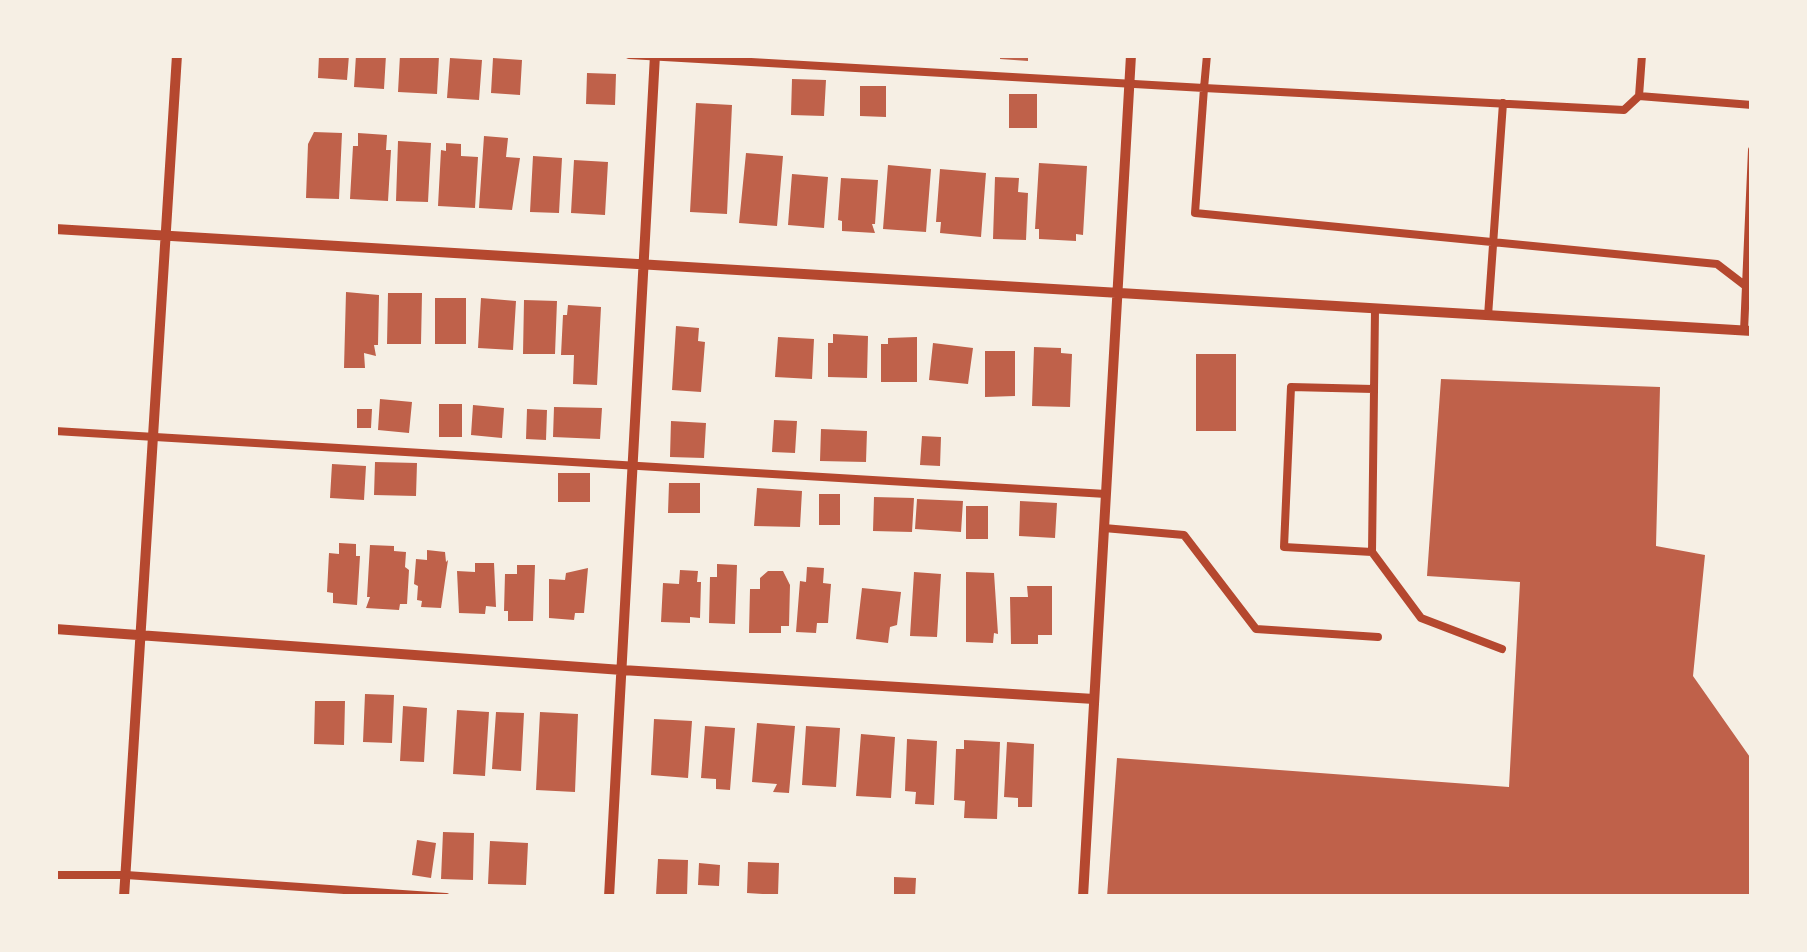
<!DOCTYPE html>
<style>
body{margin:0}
#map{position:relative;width:1807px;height:952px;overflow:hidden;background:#f6efe4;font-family:Jost,sans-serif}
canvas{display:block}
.frame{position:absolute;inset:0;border:58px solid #f6efe4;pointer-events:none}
</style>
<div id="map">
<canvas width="1807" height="952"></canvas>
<div class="frame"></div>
</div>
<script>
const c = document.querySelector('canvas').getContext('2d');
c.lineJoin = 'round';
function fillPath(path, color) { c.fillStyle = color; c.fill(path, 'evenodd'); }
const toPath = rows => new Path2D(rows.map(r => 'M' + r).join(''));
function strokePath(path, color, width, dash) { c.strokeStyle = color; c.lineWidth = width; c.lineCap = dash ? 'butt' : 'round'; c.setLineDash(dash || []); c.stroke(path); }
const building = toPath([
 [319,55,349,55,347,80,318,78],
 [356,55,386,55,384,89,354,87],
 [400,55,439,56,437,94,398,92],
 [1000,55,1028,55,1028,61,1000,59],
 [450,58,482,60,479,100,447,98],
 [493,58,522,60,520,95,491,93],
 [587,73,616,74,615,105,586,104],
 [792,79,826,80,824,116,791,115],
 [860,86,886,86,886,117,860,116],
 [1009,94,1037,94,1037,128,1009,128],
 [696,103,732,105,727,214,690,212],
 [314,132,342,133,339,199,306,198,308,144],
 [358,133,387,135,386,150,391,150,388,201,350,199,353,146,358,146],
 [484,136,508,138,506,157,520,158,512,210,479,208],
 [398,141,431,143,428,202,396,201],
 [446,143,461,144,461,156,478,157,475,208,438,206,441,150,446,151],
 [746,153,783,156,777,226,739,223],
 [533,156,562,158,559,213,530,212],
 [574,160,608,162,605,215,571,213],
 [1039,163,1087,166,1083,235,1076,234,1076,241,1039,239,1039,229,1035,229],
 [888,165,931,169,926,232,883,229],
 [940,169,986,173,981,237,940,233,941,222,936,222],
 [792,174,828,177,824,228,788,225],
 [995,177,1019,178,1018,192,1028,193,1026,240,993,239],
 [841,178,878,180,875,224,872,224,875,233,842,231,842,221,838,220],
 [346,292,379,295,378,345,374,345,376,356,364,353,365,368,344,368],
 [388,293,422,293,421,344,387,344],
 [435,298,466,298,466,344,435,344],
 [481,298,516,301,513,350,478,348],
 [524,300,557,301,555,354,523,354],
 [568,305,601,307,597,385,573,384,574,355,561,355,563,315,567,315],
 [676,326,699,328,698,341,705,342,701,392,672,390],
 [833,334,868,336,867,378,828,377,828,343,833,343],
 [778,337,814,339,812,379,775,377],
 [917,337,917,382,881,382,881,344,888,344,888,338],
 [933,343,973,348,968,384,929,380],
 [1034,347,1061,348,1061,353,1072,354,1070,407,1032,406],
 [985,351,1015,351,1015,396,985,397],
 [1196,354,1236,354,1236,431,1196,431],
 [1441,379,1660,387,1656,546,1705,555,1693,676,1752,760,1752,897,1107,897,1117,758,1509,787,1520,582,1427,576],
 [380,399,412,402,409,433,378,430],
 [439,404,462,404,462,437,439,437],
 [473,405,504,408,502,438,471,435],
 [554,407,602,408,600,439,553,437],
 [357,409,372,409,371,428,357,428],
 [527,409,547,410,546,440,526,439],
 [774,420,797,421,795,453,772,452],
 [671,421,706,423,704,458,670,457],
 [821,429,867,431,866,462,820,461],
 [922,436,941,437,940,466,920,465],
 [375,462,417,463,416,496,374,495],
 [332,464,366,466,364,500,330,498],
 [558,473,590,473,590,502,558,502],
 [669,483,700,483,700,513,668,513],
 [757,488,802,491,800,527,754,526],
 [819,494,840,494,840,525,819,525],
 [874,497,914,498,912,532,873,531],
 [917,499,963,501,961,532,915,529],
 [1020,501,1057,503,1055,538,1019,536],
 [966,506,988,506,988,539,966,539],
 [339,543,356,544,356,556,360,556,357,605,333,603,333,593,327,592,329,553,339,554],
 [370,545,394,546,394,551,406,552,405,567,409,570,407,604,400,604,399,610,366,608,370,597,367,597],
 [427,550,445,552,446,562,448,560,441,608,421,607,422,601,417,600,418,586,414,584,416,559,427,560],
 [475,563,494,563,496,607,486,606,485,614,459,613,457,571,475,572],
 [717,564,737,565,735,624,709,623,710,577,717,577],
 [517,565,535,565,533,621,508,621,508,611,504,611,505,574,517,574],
 [807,567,824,568,823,583,831,584,828,623,817,623,816,633,796,632,800,581,806,582],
 [588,568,584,613,575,613,574,620,549,618,549,579,565,580,566,573],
 [680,570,698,571,697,582,701,582,700,618,690,617,690,623,661,622,663,583,679,584],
 [768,571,783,571,790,585,789,626,781,626,781,633,749,633,750,589,760,589,760,578],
 [914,572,941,574,937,637,910,636],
 [966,572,994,573,998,634,994,633,993,643,966,642],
 [1027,586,1052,586,1052,635,1038,635,1038,644,1011,644,1010,597,1028,597],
 [862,588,901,592,897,625,890,627,888,643,856,639],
 [365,694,394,695,392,743,363,742],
 [315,701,345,701,344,745,314,744],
 [403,706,427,708,424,762,400,761],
 [457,710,489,712,485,776,453,774],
 [496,712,524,713,521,771,492,769],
 [540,712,578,714,575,792,536,790],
 [654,719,692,721,688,778,651,775],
 [757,723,795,726,789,793,773,792,777,784,752,782],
 [705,726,735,728,730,790,716,789,716,779,701,778],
 [806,726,840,728,836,787,802,785],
 [861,734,895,737,891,798,856,796],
 [907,739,937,741,934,805,915,804,916,792,905,791],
 [964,740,1000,742,997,819,964,818,965,801,954,800,956,749,964,749],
 [1007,742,1034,744,1032,807,1018,807,1018,798,1004,797],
 [443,832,474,833,473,880,441,879],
 [417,840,436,843,431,878,412,875],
 [490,841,528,843,526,885,488,884],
 [658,859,688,860,687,896,656,895],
 [748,862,779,863,778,895,747,893],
 [699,863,720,865,719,886,698,885],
 [894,877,916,878,915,897,894,897]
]);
const service = toPath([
 [629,55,1204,88,1207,55],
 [1642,55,1639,96,1752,105],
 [1639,96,1624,110,1204,88,1195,213,1717,264,1747,287],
 [1488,316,1503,103],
 [1744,331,1752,150],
 [1373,389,1291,387,1284,547,1372,552,1375,310],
 [55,431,1106,494],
 [1104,528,1184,535,1256,629,1378,637],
 [1372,552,1421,618,1502,649],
 [55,875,126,875,446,897]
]);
const minor = toPath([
 [55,229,1752,331],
 [55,629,622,670,1094,699],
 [124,897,177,55],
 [609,897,655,55],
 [1083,897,1131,55]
]);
fillPath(building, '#bf614a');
strokePath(service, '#b5482f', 8);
strokePath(minor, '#b5482f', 10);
</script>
